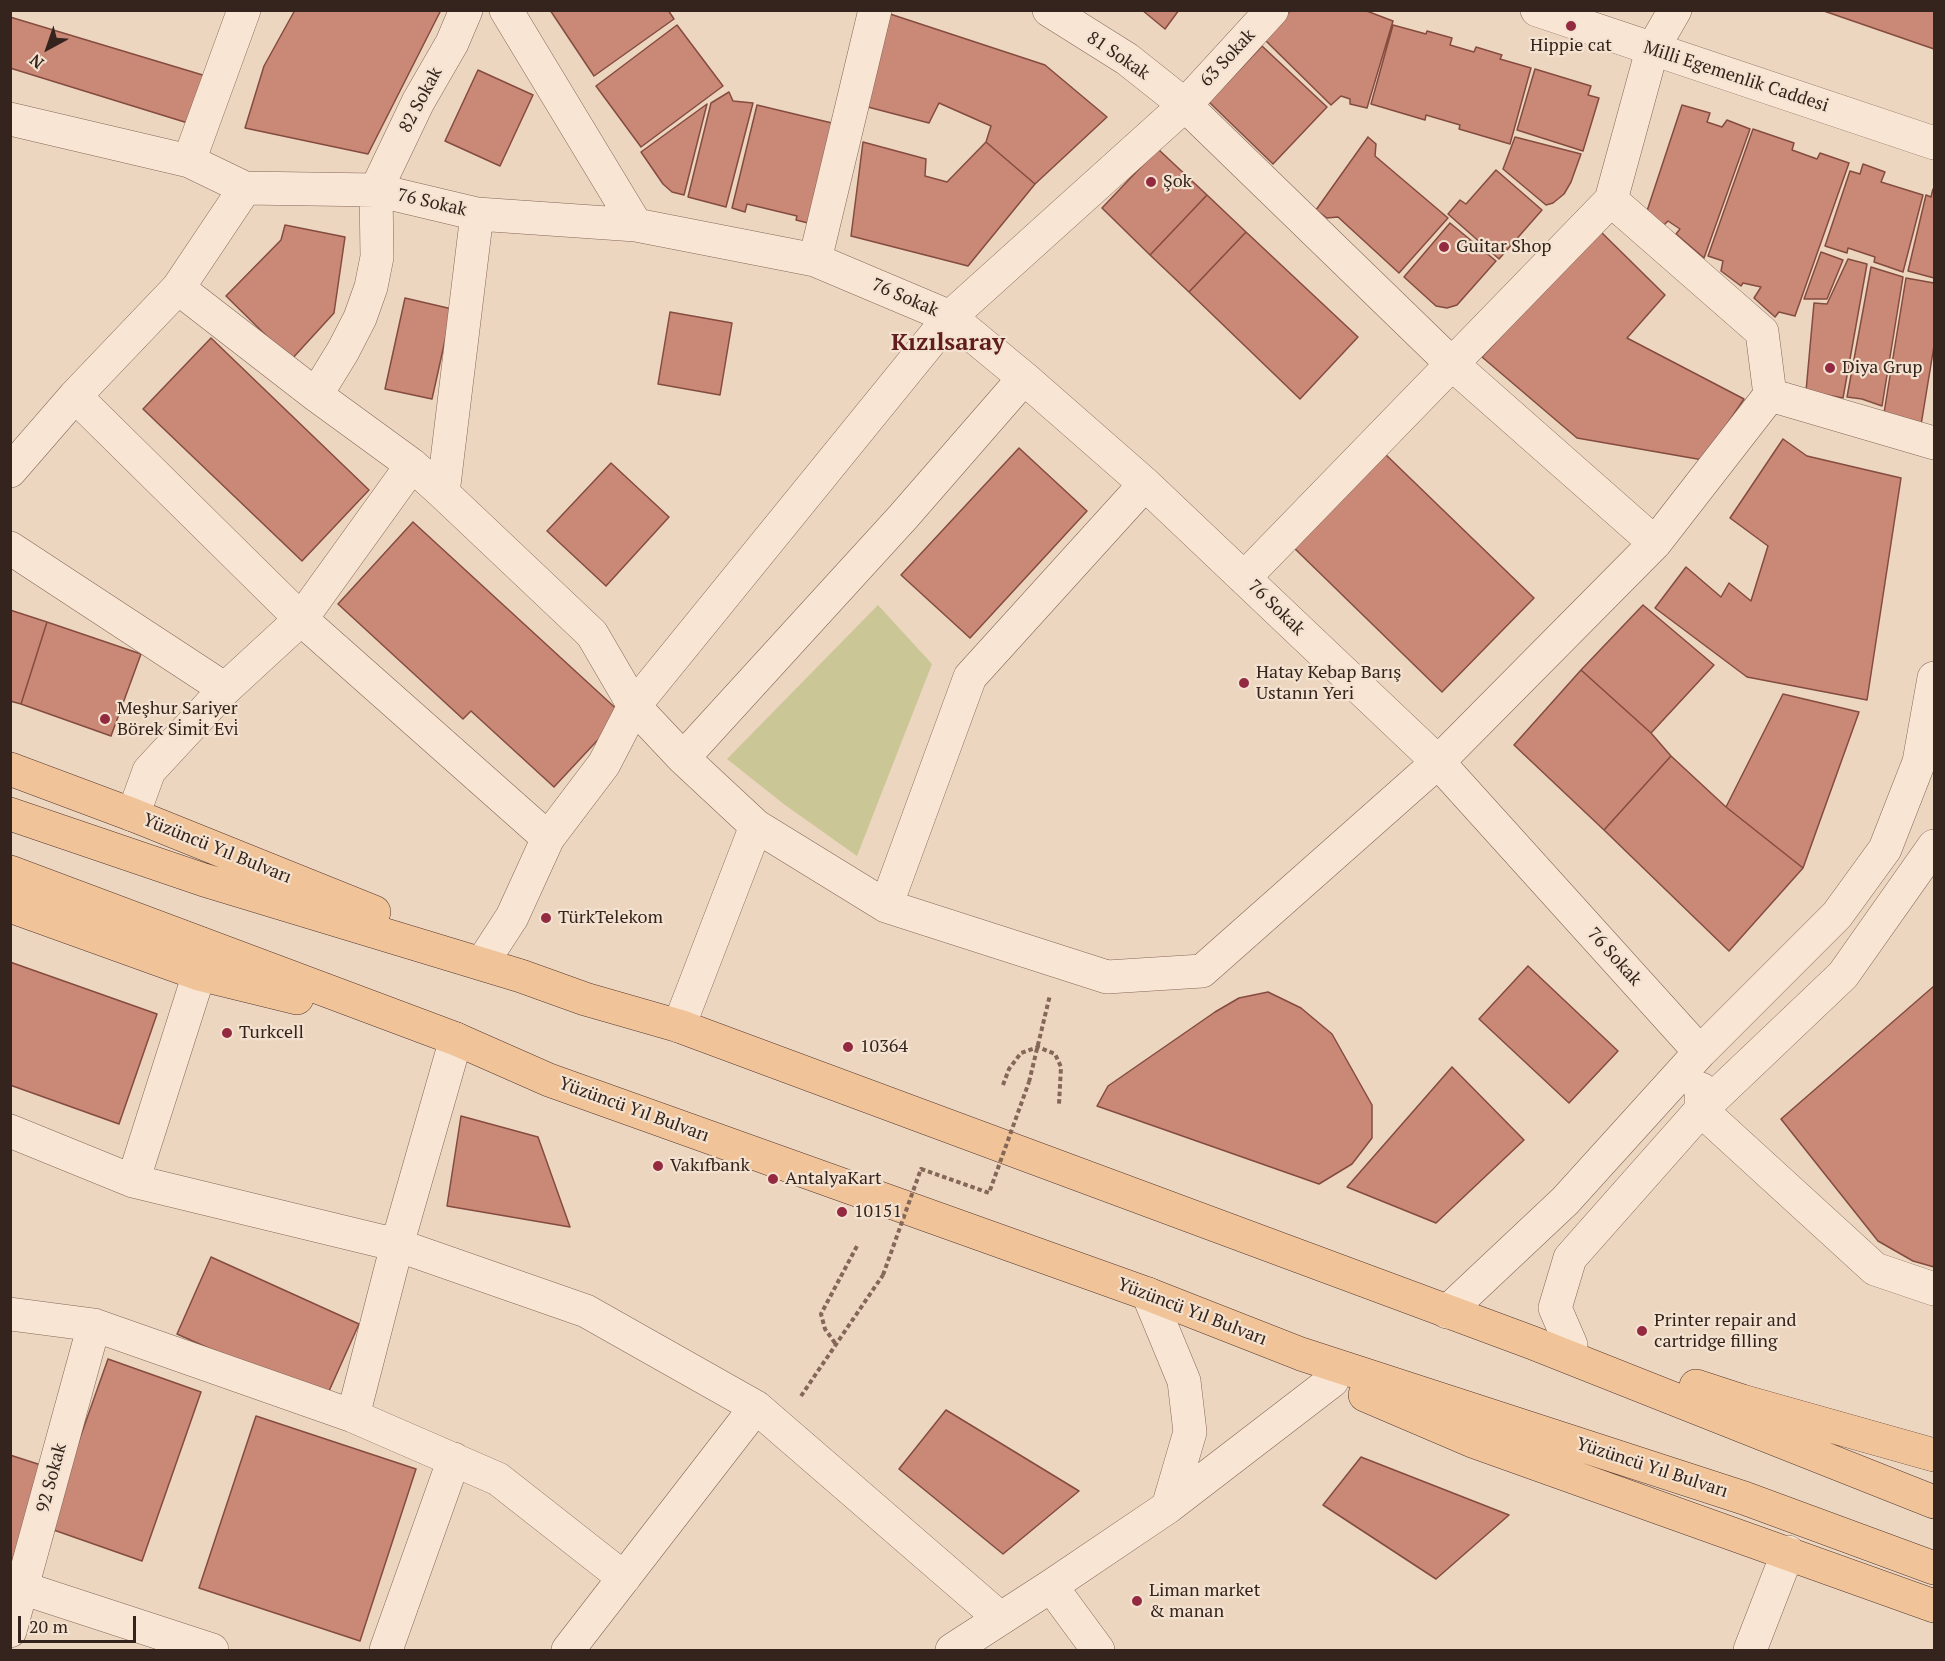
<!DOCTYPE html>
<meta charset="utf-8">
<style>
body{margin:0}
#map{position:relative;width:1945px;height:1661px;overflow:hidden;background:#edd6c0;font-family:"PT Serif",serif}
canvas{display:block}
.frame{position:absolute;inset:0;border:12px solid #35241d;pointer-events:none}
.north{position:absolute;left:18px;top:18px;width:60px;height:60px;-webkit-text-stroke:4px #f4e2d0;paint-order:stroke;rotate:220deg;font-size:16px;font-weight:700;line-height:24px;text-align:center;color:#35241d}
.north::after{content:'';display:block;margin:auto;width:21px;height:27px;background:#35241d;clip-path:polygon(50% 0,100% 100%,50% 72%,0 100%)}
.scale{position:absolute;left:18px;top:1616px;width:118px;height:27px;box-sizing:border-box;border:3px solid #35241d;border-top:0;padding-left:8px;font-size:18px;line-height:21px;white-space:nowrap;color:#35241d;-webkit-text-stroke:4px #f4e2d0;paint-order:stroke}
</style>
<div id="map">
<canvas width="1945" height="1661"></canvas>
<div class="frame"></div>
<div class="north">N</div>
<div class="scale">20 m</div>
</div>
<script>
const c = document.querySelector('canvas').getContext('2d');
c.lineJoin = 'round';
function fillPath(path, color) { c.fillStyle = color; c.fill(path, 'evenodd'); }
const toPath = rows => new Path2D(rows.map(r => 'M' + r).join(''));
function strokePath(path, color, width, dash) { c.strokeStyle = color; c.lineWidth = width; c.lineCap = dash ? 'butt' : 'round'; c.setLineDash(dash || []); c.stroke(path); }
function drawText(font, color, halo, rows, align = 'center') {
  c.font = font + ' "PT Serif",serif'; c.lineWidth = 4.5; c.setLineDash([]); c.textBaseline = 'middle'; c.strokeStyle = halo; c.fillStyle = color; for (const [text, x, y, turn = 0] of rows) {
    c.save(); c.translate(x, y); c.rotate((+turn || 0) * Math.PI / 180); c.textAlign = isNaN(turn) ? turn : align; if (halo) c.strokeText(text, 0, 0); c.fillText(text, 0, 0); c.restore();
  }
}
const green = toPath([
 [878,605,932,664,857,856,785,805,727,759]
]);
const building = toPath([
 [295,10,441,10,368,154,245,128,264,66,295,10],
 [550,10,668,10,674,19,594,76,550,10],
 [1142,10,1179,10,1165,29,1142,10],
 [1291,10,1364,10,1393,21,1367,108,1350,104,1350,99,1341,96,1331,105,1264,39,1291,10],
 [1821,10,1934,10,1934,49,1821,10],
 [887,13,1045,65,1107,117,1035,184,986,142,991,126,939,103,929,123,864,106,887,13],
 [10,17,206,76,191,124,10,68,10,17],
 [677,25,723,86,641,147,596,86,677,25],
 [1393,25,1426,34,1427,31,1452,38,1450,45,1474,52,1476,47,1502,55,1500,59,1531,68,1510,144,1459,129,1460,125,1426,115,1425,120,1371,104,1393,25],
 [1262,46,1327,107,1273,164,1209,102,1262,46],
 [1535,69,1591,86,1588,95,1599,98,1583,151,1517,130,1535,69],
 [478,70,533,95,500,166,445,141,478,70],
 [729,92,733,101,753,103,726,207,688,197,711,103,729,92],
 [707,104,684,195,672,192,663,184,641,152,707,104],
 [757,105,832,123,808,223,796,220,797,216,747,204,745,212,732,208,757,105],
 [1682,105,1710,113,1707,122,1722,127,1727,120,1750,129,1704,258,1676,234,1680,229,1668,221,1664,225,1647,211,1682,105],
 [1753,129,1794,143,1792,150,1817,159,1820,153,1849,163,1795,316,1779,312,1775,317,1754,298,1761,287,1743,283,1741,286,1721,271,1723,261,1708,256,1753,129],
 [1368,137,1376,144,1375,156,1448,218,1399,273,1338,217,1327,218,1316,210,1368,137],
 [1515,137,1581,154,1571,182,1564,194,1553,203,1546,205,1503,169,1515,137],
 [863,142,926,159,925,176,947,182,986,142,1035,184,968,266,851,236,863,142],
 [1158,149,1207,195,1150,255,1102,208,1158,149],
 [1863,164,1885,172,1881,182,1923,195,1903,272,1874,262,1875,257,1848,248,1847,253,1825,246,1850,171,1860,174,1863,164],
 [1496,170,1542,210,1499,259,1448,214,1460,200,1466,204,1496,170],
 [1933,189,1934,190,1934,278,1908,271,1926,195,1931,197,1933,189],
 [1207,195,1246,232,1189,292,1150,255,1207,195],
 [1450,223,1496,261,1457,305,1447,308,1436,306,1404,277,1450,223],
 [285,225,345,237,334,313,291,360,226,296,281,240,285,225],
 [1599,230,1665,295,1627,338,1744,399,1703,460,1577,438,1482,357,1599,230],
 [1246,232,1358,337,1300,399,1189,292,1246,232],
 [1821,252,1843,260,1827,299,1804,299,1821,252],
 [1848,259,1867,264,1843,398,1806,391,1814,303,1827,304,1848,259],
 [1871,267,1903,277,1882,406,1862,399,1847,397,1871,267],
 [1906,278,1934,283,1934,346,1921,425,1883,419,1906,278],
 [405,298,452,309,432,399,385,389,405,298],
 [670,312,732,323,720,395,658,384,670,312],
 [211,338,369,490,302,561,143,409,211,338],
 [1783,439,1807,456,1901,478,1867,700,1747,677,1655,608,1686,567,1721,597,1729,583,1751,601,1768,546,1730,518,1783,439],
 [1019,448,1087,511,970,638,901,575,1019,448],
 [1382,451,1534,598,1442,692,1291,545,1382,451],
 [611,463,669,517,606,586,547,531,611,463],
 [413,522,622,714,554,787,471,711,463,719,338,604,413,522],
 [1643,605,1714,665,1651,733,1581,670,1643,605],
 [10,610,47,622,21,704,10,701,10,610],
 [47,622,141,654,111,736,21,704,47,622],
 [1581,670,1651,733,1671,756,1604,830,1514,745,1581,670],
 [1783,694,1859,712,1803,868,1726,807,1783,694],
 [1671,756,1726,807,1803,868,1729,951,1604,830,1671,756],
 [10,962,157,1014,119,1124,10,1085,10,962],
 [1528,966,1618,1051,1569,1103,1479,1019,1528,966],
 [1934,986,1934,1267,1913,1261,1878,1241,1781,1119,1934,986],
 [1268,992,1301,1008,1332,1034,1372,1105,1372,1138,1352,1164,1319,1184,1097,1106,1108,1086,1215,1012,1239,998,1268,992],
 [1452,1067,1524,1140,1436,1223,1347,1187,1452,1067],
 [461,1116,538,1137,570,1227,447,1206,461,1116],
 [211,1257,359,1324,325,1400,177,1334,211,1257],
 [108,1359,201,1392,142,1561,48,1528,108,1359],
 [946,1410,1079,1491,1003,1554,899,1469,946,1410],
 [256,1416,416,1469,360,1641,199,1588,256,1416],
 [10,1455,44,1466,10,1568,10,1455],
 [1361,1457,1509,1515,1436,1579,1323,1505,1361,1457]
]);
const path = toPath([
 [1029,1082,1050,995],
 [1003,1085,1009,1069,1021,1053,1038,1047,1055,1054,1061,1067,1059,1104],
 [835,1343,825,1329,821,1314,857,1246],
 [801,1396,883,1275]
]);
const minor = toPath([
 [506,10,636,225],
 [1049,10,1127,59,1185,105,1452,364,1655,543],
 [10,119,189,161,245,188,376,190,477,214,636,225,815,260,950,317,1024,378,1145,484,1438,762,1700,1052],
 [189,161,244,10],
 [1611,200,1762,332,1770,395],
 [815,260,875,10],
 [178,288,316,395,412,465,443,493,592,634,634,706,683,758,756,826,886,906,1107,977,1202,971,1438,762,1655,543,1770,395,1934,443],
 [316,395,343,351,360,318,371,287,377,257,376,190,418,102,452,43,466,10],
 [75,396,301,619,548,838],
 [10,471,75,396,178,288,245,188],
 [443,493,477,214],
 [10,548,225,689],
 [1244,578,1611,200,1652,50,1675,10],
 [683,758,903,517,1024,378],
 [133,815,149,771,225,689,301,619,412,465],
 [886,906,970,677,1145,484],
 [486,957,512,917,548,838,604,764,634,706,950,317,1185,105,1272,10],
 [679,1026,756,826],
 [1701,1089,1701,1110,1875,1269,1934,1289],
 [10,1131,133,1181,397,1245,586,1311,756,1407,1000,1618],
 [133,1181,199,974],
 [1148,1294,1184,1381,1190,1432,1168,1507],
 [1447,1312,1565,1201,1700,1052,1837,915,1885,849,1919,762,1934,678],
 [10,1314,94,1325,353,1416,498,1479,624,1578],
 [1571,1345,1555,1308,1570,1258,1701,1110,1843,975,1934,846],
 [353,1416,397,1245,456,1039],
 [1051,1586,1098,1650],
 [10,1631,94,1325],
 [386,1650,454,1459],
 [568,1650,756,1407],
 [952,1650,1051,1586,1168,1507,1332,1381],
 [1750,1650,1788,1552]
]);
const tertiary = toPath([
 [1537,10,1934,143],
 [10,1584,212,1650]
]);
const primary = toPath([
 [10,769,133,815,374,912],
 [10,814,204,880,521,976,585,999,679,1026,1533,1343,1934,1502],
 [10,872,456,1039,549,1080,1148,1294,1301,1354,1744,1498,1934,1568],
 [10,906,199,974,297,998],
 [1696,1386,1742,1401,1934,1455],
 [1365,1395,1475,1442,1934,1606]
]);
const pathBridge = toPath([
 [883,1275,921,1169,989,1193,1029,1082]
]);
const markers = [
 [1571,26,6,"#932a40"],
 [1151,182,6,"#932a40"],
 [1444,247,6,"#932a40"],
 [1830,368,6,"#932a40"],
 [1244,683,6,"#932a40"],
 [105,719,6,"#932a40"],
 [546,918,6,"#932a40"],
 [227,1033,6,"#932a40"],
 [848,1047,6,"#932a40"],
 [658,1166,6,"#932a40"],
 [773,1179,6,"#932a40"],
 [842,1212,6,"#932a40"],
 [1642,1331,6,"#932a40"],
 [1137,1601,6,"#932a40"]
];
const poiNames = [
 ["Hippie cat",1571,46,"center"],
 ["Şok",1163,182],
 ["Guitar Shop",1456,247],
 ["Diya Grup",1842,368],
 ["Hatay Kebap Barış",1256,673],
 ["Ustanın Yeri",1256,694],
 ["Meşhur Sariyer",117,709],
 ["Börek Si̇mi̇t Evi̇",117,730],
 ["TürkTelekom",558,918],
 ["Turkcell",239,1033],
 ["10364",860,1047],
 ["Vakıfbank",670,1166],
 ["AntalyaKart",785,1179],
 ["10151",854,1212],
 ["Printer repair and",1654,1321],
 ["cartridge filling",1654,1342],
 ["Liman market",1149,1591],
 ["& manan",1149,1612]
];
const streetNames = [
 ["81 Sokak",1118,56,34],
 ["63 Sokak",1228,58,-47],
 ["Milli Egemenlik Caddesi",1736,77,18],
 ["82 Sokak",421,100,-62],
 ["76 Sokak",432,203,13],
 ["76 Sokak",905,298,23],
 ["76 Sokak",1276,608,44],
 ["Yüzüncü Yıl Bulvarı",217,849,22],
 ["76 Sokak",1614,957,48],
 ["Yüzüncü Yıl Bulvarı",634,1110,20],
 ["Yüzüncü Yıl Bulvarı",1192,1312,21],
 ["Yüzüncü Yıl Bulvarı",1652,1468,18],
 ["92 Sokak",52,1478,-75]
];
const districtNames = [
 ["Kızılsaray",948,343]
];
fillPath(green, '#cac695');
fillPath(building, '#ca8877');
strokePath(building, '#844c3f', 1.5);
strokePath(minor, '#856759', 34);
strokePath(tertiary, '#856759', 34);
strokePath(primary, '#53372d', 34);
strokePath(path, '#856759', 4, [4.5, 3]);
strokePath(minor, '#f8e5d3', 33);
strokePath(tertiary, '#f8e5d3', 33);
strokePath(primary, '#f0c398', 33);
strokePath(pathBridge, '#856759', 4, [4.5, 3]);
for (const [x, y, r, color] of markers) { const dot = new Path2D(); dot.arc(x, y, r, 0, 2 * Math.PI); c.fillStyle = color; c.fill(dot); strokePath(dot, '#f4e2d0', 2); }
drawText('18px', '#35241d', '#f4e2d0', poiNames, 'left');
drawText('18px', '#35241d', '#f4e2d0', streetNames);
drawText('bold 24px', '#611d1d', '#f4e2d0', districtNames);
</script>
